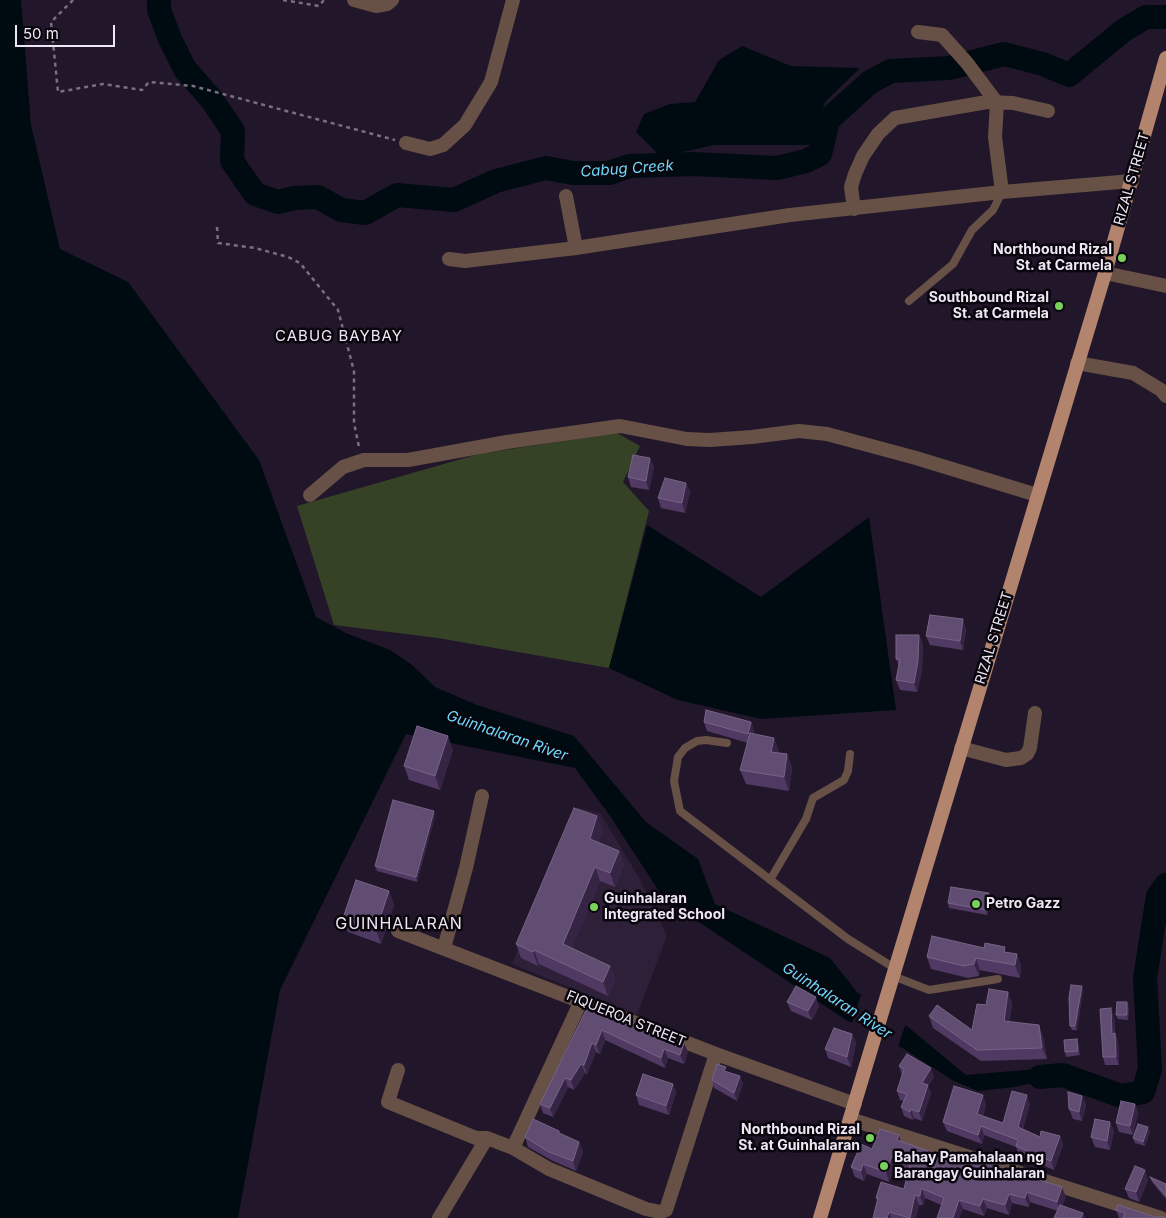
<!DOCTYPE html>
<style>
body{margin:0}
#map{position:relative;width:1166px;height:1218px;overflow:hidden;background:#22172a;font-family:Inter,sans-serif}
canvas{display:block}
.scale{position:absolute;left:15px;top:25px;width:100px;height:22px;box-sizing:border-box;border:2px solid #eee7f4;border-top:0;padding-left:6px;font-size:15px;line-height:18px;white-space:nowrap;color:#eee7f4;-webkit-text-stroke:4px #09050c;paint-order:stroke}
</style>
<div id="map">
<canvas width="1166" height="1218"></canvas>
<div class="scale">50 m</div>
</div>
<script>
const c = document.querySelector('canvas').getContext('2d');
c.lineJoin = 'round';
function fillPath(path, color) { c.fillStyle = color; c.fill(path, 'evenodd'); }
const toPath = rows => new Path2D(rows.map(r => 'M' + r).join(''));
function strokePath(path, color, width, dash) { c.strokeStyle = color; c.lineWidth = width; c.lineCap = dash ? 'butt' : 'round'; c.setLineDash(dash || []); c.stroke(path); }
function drawText(font, color, halo, rows, align = 'center') {
  c.font = font + ' Inter,sans-serif'; c.lineWidth = 5; c.setLineDash([]); c.textBaseline = 'middle'; c.strokeStyle = halo; c.fillStyle = color; for (const [text, x, y, turn = 0] of rows) {
    c.save(); c.translate(x, y); c.rotate((+turn || 0) * Math.PI / 180); c.textAlign = isNaN(turn) ? turn : align; if (halo) c.strokeText(text, 0, 0); c.fillText(text, 0, 0); c.restore();
  }
}
const built = toPath([
 [578,808,600,813,639,878,667,936,637,1015,512,964]
]);
const green = toPath([
 [617,433,640,446,623,482,649,511,609,668,438,638,334,625,297,506,479,454]
]);
const water = toPath([
 [0,0,21,0,31,125,60,249,128,282,259,460,316,617,346,633,390,650,411,664,435,687,477,705,574,736,646,822,698,859,715,904,830,958,857,992,908,1027,966,1075,1049,1068,1073,1073,1071,1080,1042,1081,1015,1087,978,1091,952,1080,904,1049,846,1020,664,899,610,816,575,768,406,734,280,990,238,1218,0,1218],
 [742,46,791,66,860,68,825,102,810,145,714,145,661,157,636,132,644,114,670,104,695,102,719,60],
 [869,517,896,710,761,719,678,700,609,668,647,525,761,597]
]);
const pier = toPath([
 [862,992,906,1023,897,1049,851,1025]
]);
const river = toPath([
 [159,0,159,10,170,39,185,69,212,100,233,131,232,161,255,194,278,202,294,198,318,197,341,210,365,213,397,195,454,200,496,181,546,168,573,173,609,173,630,166,694,164,777,168,806,161,820,154,828,120,870,82,891,71,949,68,1004,54,1043,64,1069,75,1124,30,1146,17,1166,17],
 [1040,1077,1063,1075,1121,1096,1143,1092,1150,1069,1145,978,1158,896,1166,885]
]);
const path = toPath([
 [73,0,51,22,58,92,103,84,142,90,149,82,193,86,395,140],
 [283,0,319,6,324,0],
 [217,227,218,243,255,248,288,257,300,263,338,310,354,371,354,423,359,447]
]);
const service = toPath([
 [909,301,953,264,972,230,993,210,1002,192],
 [727,743,706,740,697,741,685,748,678,757,674,781,680,811,848,939,896,969],
 [770,880,806,819,813,798,844,780,848,771,850,754],
 [893,976,929,990,998,979]
]);
const minor = toPath([
 [354,0,376,6,387,4,392,0],
 [918,32,942,35,967,63,997,103,995,137,1002,192],
 [406,143,430,149,443,145,465,125,491,82,513,0],
 [566,196,576,248,790,215,1002,192,1132,181],
 [854,209,851,187,855,174,863,156,878,134,895,118,987,102,1013,103,1048,111],
 [449,259,465,261,576,248],
 [1077,363,1133,373,1161,390,1166,396],
 [310,495,343,467,364,460,408,460,507,442,620,426,687,439,710,440,752,437,799,431,827,434,916,458,1037,495],
 [961,748,1006,760,1021,758,1027,754,1030,748,1035,713],
 [398,931,716,1054,855,1104],
 [444,948,466,868,482,796],
 [581,1001,513,1148,549,1169,646,1209,661,1212,666,1210,716,1054],
 [398,1070,388,1102,476,1138,487,1138,513,1148],
 [850,1119,1161,1218],
 [439,1218,487,1138]
]);
const tertiary = toPath([
 [1105,273,1166,286]
]);
const primary = toPath([
 [820,1218,1105,273,1166,58]
]);
const wall = toPath([
 [650,458,654,467,649,490,631,487,628,477],
 [686,483,690,492,685,513,661,508,658,498],
 [966,629,963,650,930,645,926,636],
 [919,635,923,644,922,670,917,692,900,690,896,680,899,666,896,659],
 [704,722,751,722,754,731,754,734,774,738,779,753,787,754,792,768,789,791,746,784,740,770,748,743,707,731],
 [453,750,440,790,409,780,404,766],
 [435,816,417,882,377,871,375,866],
 [603,830,598,842,619,851,624,865,615,887,600,881,572,948,610,966,615,980,608,996,539,964,538,966,521,958,516,944],
 [389,891,394,905,381,944,348,932,343,918],
 [989,893,991,898,987,915,949,908,948,903],
 [984,948,1017,954,1021,966,1020,978,980,970,979,976,968,978,931,969,927,957],
 [1083,991,1077,1030,1072,1030,1070,1026],
 [1008,992,1012,1004,1009,1022,1043,1036,1047,1059,981,1061,933,1028,929,1016,972,1030,986,1005],
 [787,1002,819,1006,812,1020,791,1011],
 [588,1006,688,1052,684,1064,668,1058,665,1068,605,1040,600,1054,596,1052,587,1074,585,1073,574,1090,568,1087,553,1117,543,1113,540,1104],
 [1129,1007,1128,1020,1118,1019,1116,1015],
 [1114,1016,1115,1033,1118,1041,1119,1065,1105,1065,1103,1057],
 [852,1034,856,1043,851,1067,828,1058,825,1049],
 [1077,1039,1078,1044,1080,1055,1066,1057,1065,1052],
 [899,1066,934,1077,928,1086,931,1093,922,1121,914,1118,913,1120,904,1116,901,1107,904,1101,900,1100,897,1091,902,1075],
 [728,1072,743,1083,737,1101,714,1088,712,1080],
 [673,1084,676,1093,669,1115,639,1105,636,1095],
 [1082,1096,1086,1105,1082,1121,1073,1119,1069,1109],
 [986,1104,983,1116,1003,1123,1030,1104,1023,1129,1040,1137,1060,1136,1063,1145,1054,1170,1019,1155,1016,1147,984,1135,982,1144,947,1131,943,1122],
 [1135,1104,1138,1113,1133,1135,1119,1132,1116,1123],
 [1110,1122,1114,1131,1110,1150,1095,1147,1091,1137],
 [1148,1127,1150,1132,1145,1146,1135,1143,1133,1138],
 [560,1134,579,1142,583,1152,576,1171,553,1161,528,1147,525,1137],
 [899,1135,901,1142,1066,1197,1062,1206,1083,1213,1085,1218,1054,1218,1058,1211,1030,1202,1029,1207,1012,1203,1009,1215,987,1208,984,1216,963,1209,959,1218,937,1218,941,1205,925,1198,923,1205,919,1205,916,1218,873,1218,877,1201,876,1198,904,1189,909,1171,895,1166,889,1182,867,1174,864,1181,855,1177,851,1167,872,1149],
 [1145,1170,1148,1180,1139,1202,1129,1198,1125,1189],
 [1150,1177,1166,1184,1166,1199,1152,1182],
 [1116,1210,1155,1217,1166,1218,1119,1218]
]);
const shadedWall = toPath([
 [650,458,654,467,649,490,646,481],
 [686,483,690,492,685,513,682,503],
 [963,619,966,629,963,650,960,641],
 [919,635,923,644,922,670,917,692,914,683],
 [751,722,754,731,752,744,748,734],
 [448,736,453,750,440,790,435,776],
 [774,738,779,752,776,766,771,752],
 [787,754,792,768,789,791,784,777],
 [434,811,435,816,417,882,416,877],
 [597,816,603,830,595,853,590,839],
 [619,851,624,865,615,887,610,873],
 [595,867,600,881,568,958,563,944],
 [389,891,394,905,381,944,376,930],
 [989,893,991,898,987,915,986,910],
 [534,950,539,964,538,966,533,952],
 [1017,954,1021,966,1020,978,1015,965],
 [976,958,980,970,979,976,974,964],
 [610,966,615,980,608,996,603,982],
 [1082,986,1083,991,1077,1030,1075,1026],
 [1008,992,1012,1004,1008,1033,1004,1021],
 [816,997,819,1006,812,1020,808,1011],
 [1127,1002,1129,1007,1128,1020,1127,1015],
 [1111,1008,1114,1016,1115,1042,1112,1034],
 [1039,1025,1043,1036,1047,1059,1042,1048],
 [602,1030,605,1040,600,1054,596,1045],
 [1115,1033,1118,1041,1119,1065,1116,1057],
 [852,1034,856,1043,851,1067,847,1057],
 [1077,1039,1078,1044,1080,1055,1078,1051],
 [592,1043,596,1052,587,1074,584,1065],
 [684,1043,688,1052,684,1064,680,1055],
 [664,1049,668,1058,665,1068,661,1058],
 [581,1064,585,1073,574,1090,571,1080],
 [931,1068,934,1077,928,1086,931,1093,922,1121,919,1112,922,1083],
 [740,1076,743,1083,737,1101,734,1093],
 [565,1078,568,1087,553,1117,550,1108],
 [673,1084,676,1093,669,1115,666,1106],
 [983,1095,986,1104,981,1122,977,1114],
 [1027,1095,1030,1104,1021,1136,1018,1127],
 [1082,1096,1086,1105,1082,1121,1079,1112],
 [1135,1104,1138,1113,1133,1135,1130,1126],
 [911,1109,914,1118,913,1120,910,1112],
 [1110,1122,1114,1131,1110,1150,1107,1141],
 [981,1126,984,1135,982,1144,978,1135],
 [1148,1127,1150,1132,1145,1146,1143,1142],
 [899,1135,902,1145,897,1140],
 [1060,1136,1063,1145,1054,1170,1051,1161],
 [579,1142,583,1152,576,1171,573,1161],
 [892,1156,895,1166,889,1182,886,1172],
 [863,1164,867,1174,864,1181,861,1171],
 [1145,1170,1148,1180,1139,1202,1136,1192],
 [1062,1187,1066,1197,1060,1211,1057,1202],
 [921,1188,925,1198,923,1205,920,1196],
 [1027,1192,1030,1202,1029,1207,1025,1198],
 [1009,1194,1012,1203,1009,1215,1005,1205],
 [915,1195,919,1205,916,1218,910,1218],
 [983,1199,987,1208,984,1216,980,1206],
 [959,1200,963,1209,959,1218,953,1218],
 [889,1212,891,1218,887,1218],
 [1083,1213,1085,1218,1081,1218]
]);
const building = toPath([
 [633,455,650,458,646,481,628,477,633,455],
 [665,478,686,483,682,503,658,498,665,478],
 [930,615,963,619,960,641,926,636,930,615],
 [896,635,919,635,918,661,914,683,896,680,900,659,896,659,896,635],
 [706,710,751,722,748,734,704,722,706,710],
 [417,726,448,736,435,776,404,766,417,726],
 [750,733,774,738,771,752,787,754,784,777,740,770,750,733],
 [393,800,434,811,416,877,375,866,393,800],
 [574,808,597,816,590,839,619,851,610,873,595,867,563,944,610,966,603,982,534,950,533,952,516,944,574,808],
 [356,880,389,891,376,930,343,918,356,880],
 [951,887,989,893,986,910,948,903,951,887],
 [932,936,984,948,985,943,1005,947,1004,952,1017,954,1015,965,976,958,974,964,964,966,927,957,932,936],
 [1071,985,1082,986,1075,1026,1070,1026,1069,998,1071,985],
 [796,986,816,997,808,1011,787,1002,796,986],
 [989,989,1008,992,1004,1021,1039,1025,1042,1048,977,1050,929,1016,937,1005,972,1030,977,1004,986,1005,989,989],
 [1117,1002,1127,1002,1127,1015,1116,1015,1117,1002],
 [588,1006,684,1043,680,1055,664,1049,661,1058,602,1030,596,1045,592,1043,584,1065,581,1064,571,1080,565,1078,550,1108,540,1104,588,1006],
 [1111,1008,1112,1034,1115,1033,1116,1057,1103,1057,1100,1009,1111,1008],
 [834,1028,852,1034,847,1057,825,1049,834,1028],
 [1077,1039,1078,1051,1065,1052,1064,1040,1077,1039],
 [907,1054,931,1068,922,1083,928,1085,919,1112,911,1109,910,1112,901,1107,907,1094,897,1091,904,1069,899,1066,907,1054],
 [717,1064,726,1067,724,1071,740,1076,734,1093,712,1080,717,1064],
 [643,1074,673,1084,666,1106,636,1095,643,1074],
 [954,1086,983,1095,977,1114,1003,1123,1012,1091,1027,1095,1018,1127,1040,1137,1041,1131,1060,1136,1051,1161,1016,1146,1018,1140,981,1126,978,1135,943,1122,954,1086],
 [1068,1092,1082,1096,1079,1112,1069,1109,1068,1092],
 [1121,1101,1135,1104,1130,1126,1116,1123,1121,1101],
 [533,1119,559,1131,559,1133,579,1142,573,1161,549,1152,525,1137,533,1119],
 [1095,1119,1110,1122,1107,1141,1091,1137,1095,1119],
 [1138,1124,1148,1127,1143,1142,1133,1138,1138,1124],
 [880,1129,899,1135,897,1140,940,1155,942,1149,1062,1187,1057,1202,1027,1192,1025,1198,1009,1194,1005,1205,983,1199,980,1206,959,1200,953,1218,937,1218,944,1198,921,1188,920,1196,915,1195,910,1218,889,1212,887,1218,873,1218,878,1198,876,1198,881,1182,904,1189,910,1163,892,1156,886,1172,863,1164,861,1171,851,1167,861,1144,872,1149,880,1129],
 [1135,1166,1145,1170,1136,1192,1125,1189,1135,1166],
 [1150,1177,1166,1184,1166,1196,1150,1177],
 [1060,1205,1083,1213,1081,1218,1054,1218,1060,1205],
 [1118,1205,1155,1217,1165,1217,1165,1218,1123,1218,1125,1213,1116,1210,1118,1205]
]);
const markers = [
 [1122,258,5,"#78d158"],
 [1059,306,5,"#78d158"],
 [976,904,5,"#78d158"],
 [594,907,5,"#78d158"],
 [870,1138,5,"#78d158"],
 [884,1166,5,"#78d158"]
];
const streetNames = [
 ["RIZAL STREET",1132,179,-74],
 ["RIZAL STREET",994,638,-73],
 ["FIQUEROA STREET",626,1019,22]
];
const poiNames = [
 ["Northbound Rizal",1112,250],
 ["St. at Carmela",1112,266],
 ["Southbound Rizal",1049,298],
 ["St. at Carmela",1049,314],
 ["Guinhalaran",604,899,"left"],
 ["Integrated School",604,915,"left"],
 ["Petro Gazz",986,904,"left"],
 ["Northbound Rizal",860,1130],
 ["St. at Guinhalaran",860,1146],
 ["Bahay Pamahalaan ng",894,1158,"left"],
 ["Barangay Guinhalaran",894,1174,"left"]
];
const waterNames = [
 ["Cabug Creek",627,169,-4],
 ["Guinhalaran River",507,736,19],
 ["Guinhalaran River",837,1001,33]
];
const neighbourhoodNames = [
 ["CABUG BAYBAY",339,336]
];
const quarterNames = [
 ["GUINHALARAN",399,924]
];
fillPath(built, '#2e2038');
fillPath(green, '#354226');
fillPath(water, '#000a11');
fillPath(pier, '#22172a');
strokePath(river, '#000a11', 24);
strokePath(path, '#796f80', 2.5, [4, 4]);
strokePath(service, '#675045', 8);
strokePath(minor, '#675045', 14);
strokePath(tertiary, '#675045', 14);
strokePath(primary, '#b2836d', 14);
fillPath(wall, '#503962');
fillPath(shadedWall, '#362445');
fillPath(building, '#614c72');
strokePath(building, '#776486', 1);
for (const [x, y, r, color] of markers) { const dot = new Path2D(); dot.arc(x, y, r, 0, 2 * Math.PI); c.fillStyle = color; c.fill(dot); strokePath(dot, '#09050c', 2); }
drawText('14px', '#eee7f4', '#09050c', streetNames);
drawText('bold 14px', '#eee7f4', '#09050c', poiNames, 'right');
drawText('italic 15px', '#70d8fb', '#09050c', waterNames);
c.letterSpacing = '1px';
drawText('15px', '#eee7f4', '#09050c', neighbourhoodNames);
c.letterSpacing = '0px';
c.letterSpacing = '1px';
drawText('16px', '#eee7f4', '#09050c', quarterNames);
c.letterSpacing = '0px';
</script>
